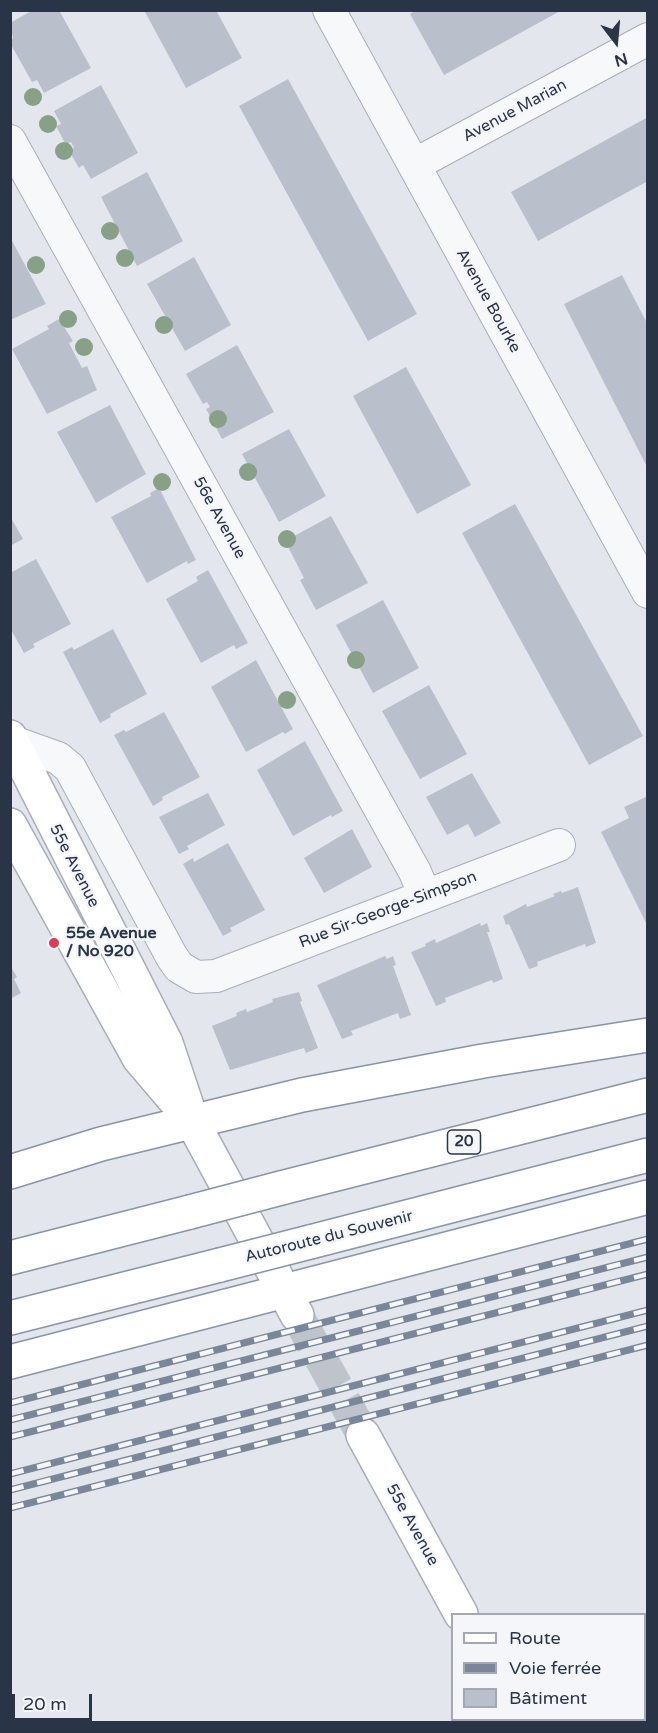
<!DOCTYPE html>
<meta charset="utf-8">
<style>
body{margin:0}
#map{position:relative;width:658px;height:1733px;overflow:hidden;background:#e3e7ed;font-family:"Varela Round",sans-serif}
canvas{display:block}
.frame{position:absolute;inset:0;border:12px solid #293447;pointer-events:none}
.legend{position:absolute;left:451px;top:1613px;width:195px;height:108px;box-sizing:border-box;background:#f4f6f9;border:2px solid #a3a8b2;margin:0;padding:8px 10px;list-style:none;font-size:18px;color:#293447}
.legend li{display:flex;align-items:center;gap:12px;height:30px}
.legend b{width:30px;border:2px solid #a3a8b2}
.north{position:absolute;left:586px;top:12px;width:60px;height:60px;-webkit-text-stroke:4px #f4f6f9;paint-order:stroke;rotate:164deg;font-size:16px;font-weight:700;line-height:24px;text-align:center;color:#293447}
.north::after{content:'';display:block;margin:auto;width:21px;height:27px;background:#293447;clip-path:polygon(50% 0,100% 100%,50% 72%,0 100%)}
.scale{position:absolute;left:12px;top:1694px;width:80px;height:27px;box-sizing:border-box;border:3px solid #293447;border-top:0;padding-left:8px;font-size:18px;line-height:21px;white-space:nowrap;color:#293447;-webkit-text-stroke:4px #f4f6f9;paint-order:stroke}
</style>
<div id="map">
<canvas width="658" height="1733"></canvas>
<div class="frame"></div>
<ul class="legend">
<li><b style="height:8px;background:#fff"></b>Route</li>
<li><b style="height:8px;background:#7b8698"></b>Voie ferrée</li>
<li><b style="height:16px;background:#bac0cb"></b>Bâtiment</li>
</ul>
<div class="north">N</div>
<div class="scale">20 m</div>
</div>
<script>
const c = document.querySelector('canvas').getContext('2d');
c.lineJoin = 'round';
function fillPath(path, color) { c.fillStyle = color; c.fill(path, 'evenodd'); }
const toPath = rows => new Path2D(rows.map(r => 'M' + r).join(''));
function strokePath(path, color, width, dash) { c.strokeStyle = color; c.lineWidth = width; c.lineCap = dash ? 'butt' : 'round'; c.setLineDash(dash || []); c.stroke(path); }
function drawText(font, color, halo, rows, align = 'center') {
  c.font = font + ' "Varela Round",sans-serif'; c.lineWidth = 5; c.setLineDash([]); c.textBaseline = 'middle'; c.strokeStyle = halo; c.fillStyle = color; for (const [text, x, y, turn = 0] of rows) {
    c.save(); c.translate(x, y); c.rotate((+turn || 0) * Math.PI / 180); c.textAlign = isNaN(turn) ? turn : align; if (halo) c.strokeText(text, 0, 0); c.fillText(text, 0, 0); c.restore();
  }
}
const building = toPath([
 [33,10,59,10,91,68,44,93,37,80,32,82,10,43,13,38,10,23],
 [144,10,216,10,242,58,186,88],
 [417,10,562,10,444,75,410,14],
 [288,79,417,314,368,341,239,106],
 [101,85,138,153,91,179,83,165,79,168,69,151,74,148,71,142,66,145,56,126,61,124,54,111],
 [648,117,648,181,538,241,511,192],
 [147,172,183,241,137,266,101,197],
 [10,237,46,304,10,320],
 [194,257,231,325,185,351,147,284],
 [622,275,648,325,648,469,564,304],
 [59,319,73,341,69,343,82,368,87,366,97,390,47,414,12,349,49,329,47,326],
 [237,345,274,412,222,439,206,409,210,407,207,402,203,404,186,374],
 [406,367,471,485,417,514,353,396],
 [110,405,146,474,96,503,57,432],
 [289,429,326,496,279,522,242,454],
 [159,488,196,560,188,564,187,561,147,583,111,517,151,496,150,493],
 [515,504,643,736,589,765,462,533],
 [10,516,23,539,10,546],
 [331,516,368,583,316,610,300,580,304,578,285,541],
 [36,559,71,624,33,644,35,647,24,653,10,628,10,573],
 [208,570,248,643,236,649,234,645,201,663,166,599,198,581,196,577],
 [383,600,419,668,373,693,336,625],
 [113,629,147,694,110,714,111,717,100,723,63,652,72,647,74,650],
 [256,660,293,729,285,734,283,732,246,752,211,687],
 [429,685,467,754,420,779,382,711],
 [164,712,200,777,162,797,163,800,153,806,114,735,124,730,126,732],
 [305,741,343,811,332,817,331,815,293,836,257,770],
 [472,773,501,823,475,837,468,824,447,835,426,797],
 [208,793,225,825,187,846,189,849,179,854,159,817],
 [648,796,648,927,601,832,629,818,624,807],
 [352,829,372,867,324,893,304,858],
 [228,843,265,910,230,928,232,931,223,936,183,864,193,858,194,862],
 [578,887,596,943,586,947,585,944,537,962,538,966,529,969,509,924,506,925,503,916,526,904,527,907,555,896,553,894,561,891,562,893],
 [480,923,481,926,487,923,490,932,487,932,503,979,493,983,492,980,445,998,446,1002,436,1006,411,952,426,946,425,944,435,939,436,943],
 [385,956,387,959,393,956,396,965,393,966,411,1015,400,1019,398,1013,351,1031,353,1035,342,1039,317,985],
 [10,965,17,977,14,979,21,993,10,999],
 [299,992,302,1001,300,1002,318,1048,306,1053,304,1048,230,1070,212,1026,237,1016,236,1013,246,1009,247,1012,273,1002,272,999]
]);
const secondaryTunnel = toPath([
 [297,1315,363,1435]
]);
const lane = toPath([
 [644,1636,648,1634],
 [644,1663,648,1670]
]);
const street = toPath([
 [329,10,648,592],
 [10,141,415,872,425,896],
 [414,165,648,39],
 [13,742,58,758,70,768,172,957,179,967,196,977,216,976,559,845]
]);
const secondary = toPath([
 [10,737,166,1043,192,1121,297,1315],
 [10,825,139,1058,179,1105],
 [363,1435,461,1614],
 [518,1720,520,1722]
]);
const highway = toPath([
 [10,1172,101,1144,302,1095,483,1061,648,1035],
 [281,1188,648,1095],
 [310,1242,648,1155],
 [10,1258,190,1212],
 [10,1318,220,1265],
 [10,1362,648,1197]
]);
const rail = toPath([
 [10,1403,648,1239],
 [10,1420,648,1257],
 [10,1437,648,1274],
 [10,1474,648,1310],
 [10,1490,648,1326],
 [10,1508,648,1345]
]);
const highwayBridge = toPath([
 [190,1212,281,1188],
 [220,1265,310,1242]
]);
const trees = [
 [33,97],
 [48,124],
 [64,151],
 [110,231],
 [125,258],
 [36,265],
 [68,319],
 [164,325],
 [84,347],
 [218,419],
 [248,472],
 [162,482],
 [287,539],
 [356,660],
 [287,700]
];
const markers = [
 [54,943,6,"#dd3d56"]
];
const shields = [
 [464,1142,33]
];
const shieldNames = [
 ["20",464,1142]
];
const streetNames = [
 ["Avenue Marian",515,111,-28],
 ["Avenue Bourke",488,301,61],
 ["56e Avenue",219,518,61],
 ["55e Avenue",74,866,63],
 ["Rue Sir-George-Simpson",388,910,-21],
 ["Autoroute du Souvenir",329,1237,-14],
 ["55e Avenue",412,1525,61]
];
const poiNames = [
 ["55e Avenue",66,934],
 ["/ No 920",66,952]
];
fillPath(building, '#bac0cb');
strokePath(secondaryTunnel, '#bec3cc', 33, [33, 16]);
strokePath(lane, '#a7aeb8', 20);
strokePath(street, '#a7aeb8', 34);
strokePath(secondary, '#a7aeb8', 36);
strokePath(highway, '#8994a5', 36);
strokePath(lane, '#f7f8fa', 16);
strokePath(street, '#f7f8fa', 32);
strokePath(secondary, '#fff', 33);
strokePath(highway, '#fff', 33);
strokePath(rail, '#7b8698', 7);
strokePath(rail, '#f4f6f9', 4.5, [14]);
strokePath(highwayBridge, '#8994a5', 36, []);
strokePath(highwayBridge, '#fff', 33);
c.fillStyle = '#88a087';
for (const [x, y] of trees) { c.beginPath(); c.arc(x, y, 9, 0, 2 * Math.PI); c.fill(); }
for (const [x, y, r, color] of markers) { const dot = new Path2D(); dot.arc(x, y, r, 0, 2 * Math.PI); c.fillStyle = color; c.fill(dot); strokePath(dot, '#f4f6f9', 2); }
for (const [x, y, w] of shields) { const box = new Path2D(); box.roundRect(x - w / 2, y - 12, w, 24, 4.5); c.fillStyle = '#f4f6f9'; c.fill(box); strokePath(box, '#293447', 1.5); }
drawText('bold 15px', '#293447', null, shieldNames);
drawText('16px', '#293447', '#f4f6f9', streetNames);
drawText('bold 16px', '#293447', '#f4f6f9', poiNames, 'left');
</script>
